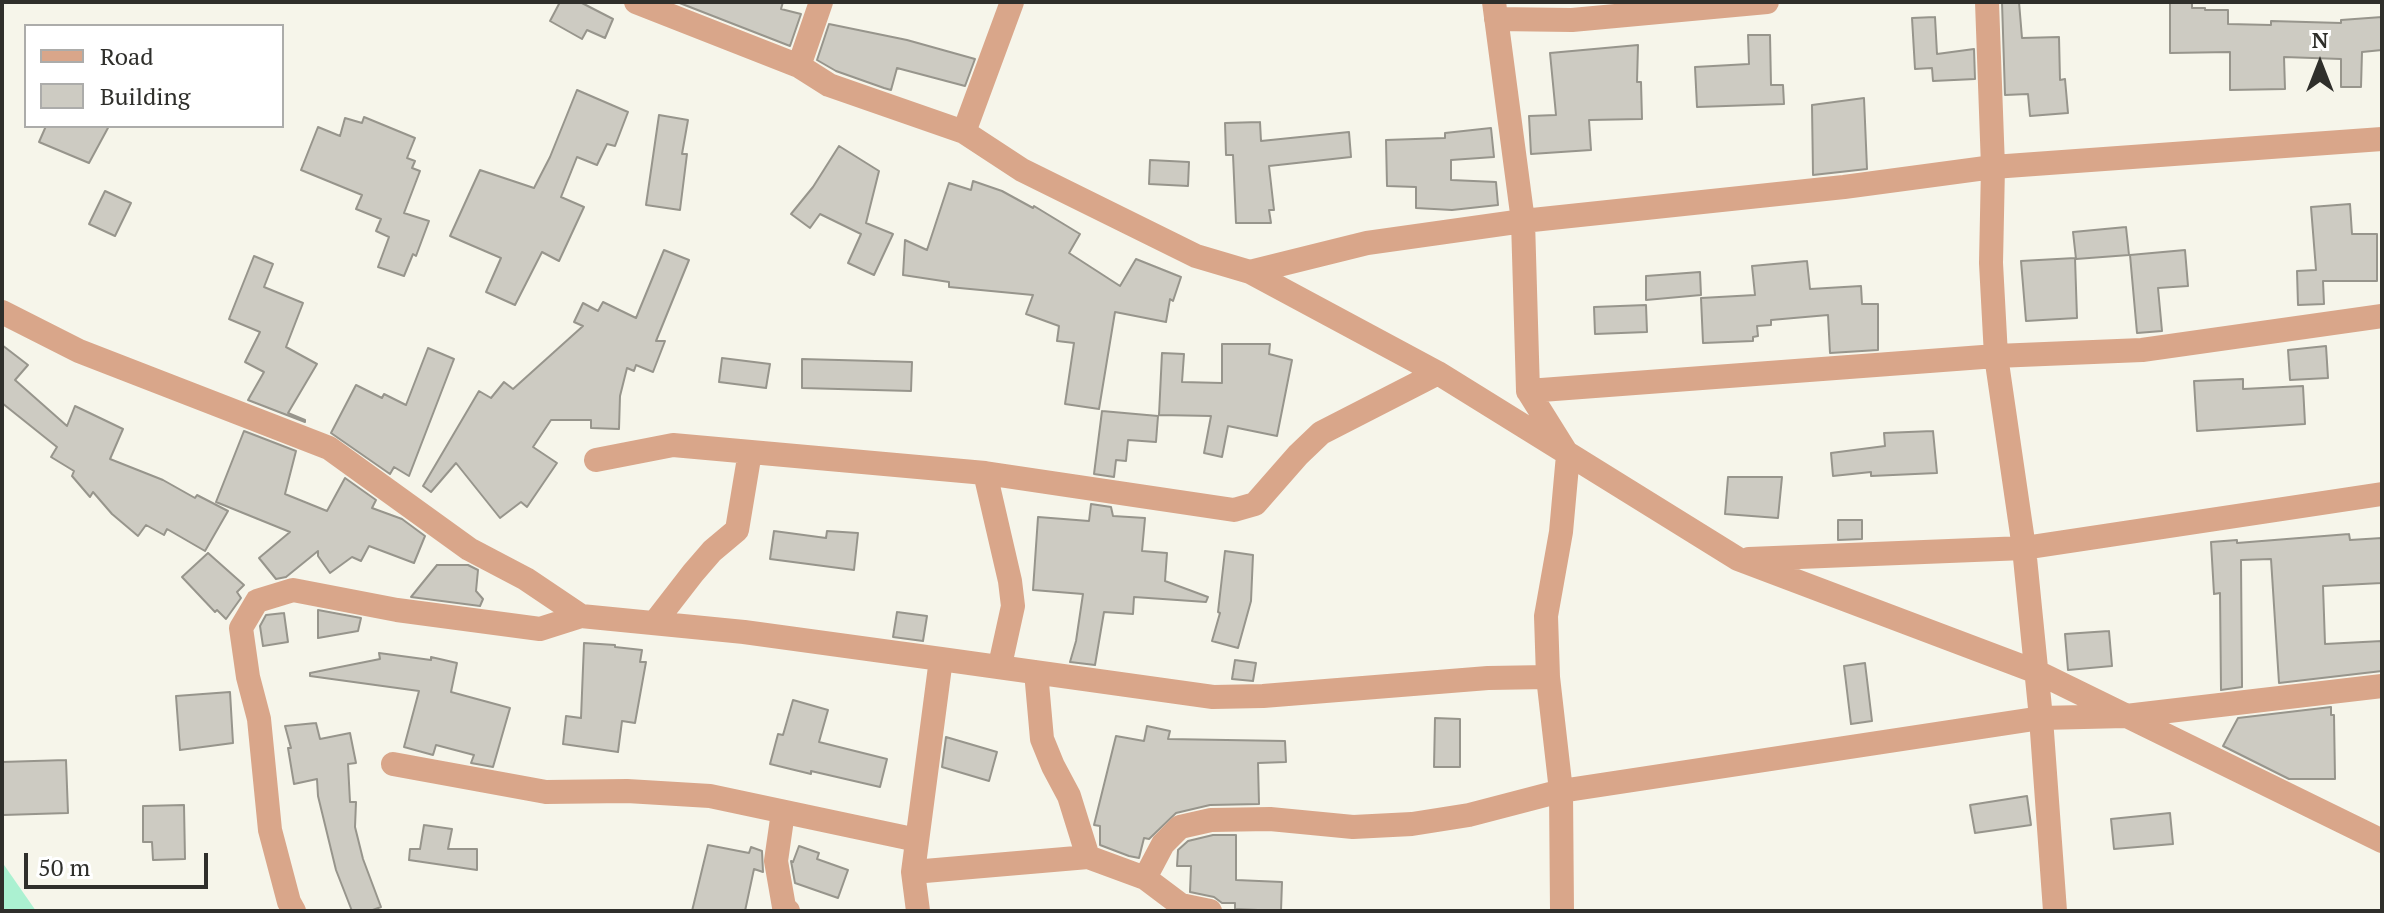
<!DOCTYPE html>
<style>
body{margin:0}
#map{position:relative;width:2384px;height:913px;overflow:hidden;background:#f6f5ea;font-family:"PT Serif",serif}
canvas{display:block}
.frame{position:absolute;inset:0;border:4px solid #2f2f2b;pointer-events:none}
.legend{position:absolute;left:24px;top:24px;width:260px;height:104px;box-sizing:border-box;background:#fff;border:2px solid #acacaa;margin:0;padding:10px 14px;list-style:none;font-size:24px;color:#2f2f2b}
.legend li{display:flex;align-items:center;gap:16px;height:40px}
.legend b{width:40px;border:2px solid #acacaa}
.north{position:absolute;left:2280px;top:24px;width:80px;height:80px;-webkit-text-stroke:6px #fff;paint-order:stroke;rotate:0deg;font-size:22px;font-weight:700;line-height:32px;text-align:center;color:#2f2f2b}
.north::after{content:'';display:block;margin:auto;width:28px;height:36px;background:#2f2f2b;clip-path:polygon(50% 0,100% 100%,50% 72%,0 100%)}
.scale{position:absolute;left:24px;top:853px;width:184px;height:36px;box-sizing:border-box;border:4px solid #2f2f2b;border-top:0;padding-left:10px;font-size:24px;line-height:28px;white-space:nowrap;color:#2f2f2b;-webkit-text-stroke:6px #fff;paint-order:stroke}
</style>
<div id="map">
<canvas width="2384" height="913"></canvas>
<div class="frame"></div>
<ul class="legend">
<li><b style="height:10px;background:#d9a68a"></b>Road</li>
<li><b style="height:22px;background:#cdcbc2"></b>Building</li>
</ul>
<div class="north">N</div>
<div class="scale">50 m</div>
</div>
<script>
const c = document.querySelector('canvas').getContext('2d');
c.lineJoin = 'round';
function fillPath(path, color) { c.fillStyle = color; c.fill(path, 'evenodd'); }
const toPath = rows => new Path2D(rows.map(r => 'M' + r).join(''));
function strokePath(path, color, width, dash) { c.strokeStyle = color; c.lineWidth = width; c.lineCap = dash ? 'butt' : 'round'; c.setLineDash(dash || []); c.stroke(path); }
const green = toPath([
 [2,862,36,911,2,911]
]);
const building = toPath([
 [560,2,580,2,613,19,605,38,587,30,582,39,550,21,560,2],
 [677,2,783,2,781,9,801,14,790,46,677,2],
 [2002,2,2019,2,2022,38,2059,37,2060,80,2065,79,2068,113,2030,116,2028,94,2005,95,2002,2],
 [2170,2,2192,2,2192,8,2205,8,2205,10,2228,10,2228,24,2271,25,2271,21,2341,23,2341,20,2382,17,2382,50,2362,52,2361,87,2341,87,2341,59,2284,57,2285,89,2230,90,2230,52,2170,53,2170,2],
 [1935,17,1937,54,1974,49,1975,79,1933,81,1932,68,1915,69,1912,18,1935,17],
 [829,24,907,40,975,59,965,86,897,68,891,90,884,88,836,71,817,60,829,24],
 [1748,35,1770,35,1771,85,1783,85,1784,104,1697,107,1695,67,1749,64,1748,35],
 [1638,45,1637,82,1641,82,1642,119,1589,120,1591,150,1531,154,1529,116,1556,115,1550,53,1638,45],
 [577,90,628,112,615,146,607,144,597,165,577,157,561,197,584,207,559,261,542,252,515,305,486,292,501,258,450,236,480,170,534,188,550,157,577,90],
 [1864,98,1867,169,1813,175,1812,105,1864,98],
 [659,115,688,120,682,154,687,154,680,210,646,205,659,115],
 [364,117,415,138,407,158,415,161,412,168,420,171,404,213,429,221,416,256,413,254,404,276,378,267,389,237,376,231,381,219,356,209,362,195,301,170,318,127,340,136,345,118,362,123,364,117],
 [1260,122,1261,141,1349,132,1351,157,1269,166,1274,210,1269,210,1271,223,1236,223,1233,155,1226,155,1225,123,1260,122],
 [46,126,109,126,89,163,39,142,46,126],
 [1491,128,1494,157,1451,160,1451,180,1496,182,1498,205,1452,210,1416,208,1416,187,1387,186,1386,140,1445,138,1445,133,1491,128],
 [839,146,879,171,866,223,893,234,874,275,848,263,861,234,820,214,810,228,791,214,813,187,839,146],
 [1150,160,1189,162,1188,186,1149,184,1150,160],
 [973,181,1002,191,1033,208,1034,206,1080,234,1069,253,1120,286,1136,259,1181,277,1173,301,1170,299,1166,322,1115,312,1099,409,1065,404,1074,343,1057,341,1059,326,1026,314,1033,295,949,287,949,282,903,275,905,240,927,250,949,183,971,190,973,181],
 [105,191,131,203,115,236,89,224,105,191],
 [2350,204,2352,234,2377,234,2377,281,2323,281,2324,304,2298,305,2297,271,2316,270,2311,207,2350,204],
 [2126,227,2129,255,2076,259,2073,232,2126,227],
 [664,250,689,260,656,341,665,341,653,372,636,365,634,371,627,368,620,396,619,429,591,428,591,420,551,420,533,447,557,463,527,507,521,502,500,518,456,463,431,492,423,486,479,391,491,398,504,382,513,389,583,326,574,322,583,303,598,311,603,302,636,318,664,250],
 [2185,250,2188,286,2158,288,2162,331,2137,333,2130,255,2185,250],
 [254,256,273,264,264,287,303,303,286,347,317,364,288,413,305,420,305,422,248,400,264,372,245,362,260,332,229,319,254,256],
 [2075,258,2077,318,2026,321,2021,261,2075,258],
 [1807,261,1810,289,1861,286,1862,304,1878,304,1878,350,1830,353,1828,315,1771,320,1771,325,1757,326,1758,336,1753,337,1753,341,1703,343,1701,298,1755,295,1752,266,1807,261],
 [1700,272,1701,295,1646,300,1646,276,1700,272],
 [1646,305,1647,332,1595,334,1594,307,1646,305],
 [1222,344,1270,344,1269,354,1292,360,1277,436,1228,426,1222,457,1204,453,1211,416,1159,415,1162,353,1184,354,1182,382,1222,383,1222,344],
 [2,345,28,365,15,380,67,426,75,406,123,429,110,459,163,480,195,498,197,495,228,511,205,551,167,529,164,535,146,525,138,536,112,514,93,492,90,497,72,476,74,471,51,457,57,447,2,403,2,345],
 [2326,346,2328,378,2290,380,2288,350,2326,346],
 [428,348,454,359,409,476,394,467,390,474,331,433,356,385,382,398,384,394,406,405,428,348],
 [722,358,770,364,766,388,719,382,722,358],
 [802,359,912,362,911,391,802,388,802,359],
 [2243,379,2243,389,2303,386,2305,424,2197,431,2194,381,2243,379],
 [1102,411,1158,416,1156,442,1128,440,1126,461,1116,460,1114,477,1094,474,1102,411],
 [244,431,296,451,285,494,327,511,345,478,376,500,372,508,402,519,425,536,414,563,369,546,361,561,352,557,330,573,318,556,318,551,286,577,276,579,259,558,290,532,216,502,244,431],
 [1933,431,1937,473,1871,476,1871,472,1833,476,1831,453,1885,446,1884,433,1933,431],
 [1728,477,1782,477,1778,518,1725,514,1728,477],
 [1091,504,1111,507,1113,516,1145,518,1142,551,1167,553,1165,581,1208,597,1206,602,1134,597,1133,614,1104,612,1095,665,1070,662,1076,641,1083,594,1033,590,1038,517,1089,521,1091,504],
 [1838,520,1862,520,1862,539,1838,540,1838,520],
 [774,531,826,538,827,531,858,533,854,570,770,559,774,531],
 [2349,534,2350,540,2382,538,2382,583,2323,586,2325,644,2382,641,2382,671,2279,683,2271,559,2241,560,2242,687,2221,690,2220,593,2214,594,2211,542,2237,540,2237,543,2349,534],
 [1225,551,1253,555,1251,601,1238,648,1212,641,1220,613,1218,612,1225,551],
 [208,553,244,585,237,592,241,598,226,619,217,610,215,612,182,577,208,553],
 [437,565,468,565,478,570,476,591,483,599,480,606,411,597,437,565],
 [318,610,361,618,358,631,318,638,318,610],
 [897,612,927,616,923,641,893,637,897,612],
 [284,613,288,642,263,646,260,626,266,615,284,613],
 [2109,631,2112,666,2068,670,2065,634,2109,631],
 [584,643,615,645,615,647,642,650,640,662,646,662,635,723,622,721,618,752,563,744,566,716,581,718,584,643],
 [379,653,431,660,431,657,457,663,451,692,510,708,493,767,471,763,474,755,436,745,433,755,404,747,419,691,310,676,310,673,380,659,379,653],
 [1235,660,1256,663,1253,681,1232,679,1235,660],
 [1865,663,1872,721,1851,724,1844,666,1865,663],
 [230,692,233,743,180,750,176,696,230,692],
 [793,700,828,710,819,742,887,759,880,787,811,771,811,774,770,764,778,734,783,735,793,700],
 [2331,707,2331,715,2334,715,2335,779,2289,779,2223,746,2238,718,2331,707],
 [1435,718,1460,719,1460,767,1434,767,1435,718],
 [316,723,320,739,350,733,356,763,348,764,350,802,356,802,355,827,363,859,381,907,370,911,352,911,336,870,318,796,317,779,294,784,288,748,291,748,285,726,316,723],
 [1147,726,1170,731,1168,739,1285,741,1286,762,1258,763,1259,804,1210,805,1176,813,1149,839,1144,838,1139,858,1129,856,1100,845,1100,826,1094,825,1116,736,1144,741,1147,726],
 [946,737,997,752,989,781,942,767,946,737],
 [66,760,68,813,3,815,2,762,66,760],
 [2027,796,2031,825,1975,833,1970,805,2027,796],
 [184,805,185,859,153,860,152,842,143,842,143,806,184,805],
 [2170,813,2173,844,2114,849,2111,819,2170,813],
 [424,825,452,829,448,849,477,849,477,870,409,860,410,849,420,849,424,825],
 [1213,835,1236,835,1236,880,1282,882,1281,911,1235,909,1235,903,1222,903,1214,897,1190,892,1191,866,1177,866,1178,850,1188,841,1213,835],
 [708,845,749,853,751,847,762,851,763,872,754,869,745,911,692,911,708,845],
 [799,846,819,853,817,859,848,870,838,898,795,883,791,861,793,862,799,846]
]);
const minor = toPath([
 [636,2,799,66,829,85,964,132,1022,170,1196,256,1250,272,1438,373,1738,559,2037,672,2382,841],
 [1494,2,1523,221,1528,391,1568,455,1561,532,1546,616,1548,677,1561,791,1562,911],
 [1987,2,1993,167,1991,263,1996,356,2024,548,2041,718,2055,911],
 [1496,19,1572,20,1767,2],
 [799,66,821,2],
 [964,132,1012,2],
 [1250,272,1367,243,1523,221,1844,187,1993,167,2382,139],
 [2,312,79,351,329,448,469,549,526,579,581,616,744,632,941,659,913,872,918,911],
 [1528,391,1996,356,2142,350,2382,316],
 [596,460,673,445,985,473],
 [1749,559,2024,548,2382,494],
 [655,622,693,573,712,551,737,530,750,452],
 [941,659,1213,697,1263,696,1488,678,1548,677],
 [1000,665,1013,606,1010,581,985,473,1234,510,1255,504,1298,455,1321,433,1438,373],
 [1036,672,1042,739,1053,766,1069,796,1088,857,1145,878,1181,905,1210,911],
 [393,764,546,792,627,791,710,796,917,840],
 [783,812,776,861,784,907,788,911],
 [913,872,1088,857],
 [1145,878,1163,844,1180,827,1211,820,1270,819,1353,827,1412,824,1469,815,1561,791,2041,718,2126,716,2382,686],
 [294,911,289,902,270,830,259,719,248,677,241,628,257,601,293,590,397,610,540,629,581,616]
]);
fillPath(green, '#abf1d1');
fillPath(building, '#cdcbc2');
strokePath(building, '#97958c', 2);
strokePath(minor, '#d9a68a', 24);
</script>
